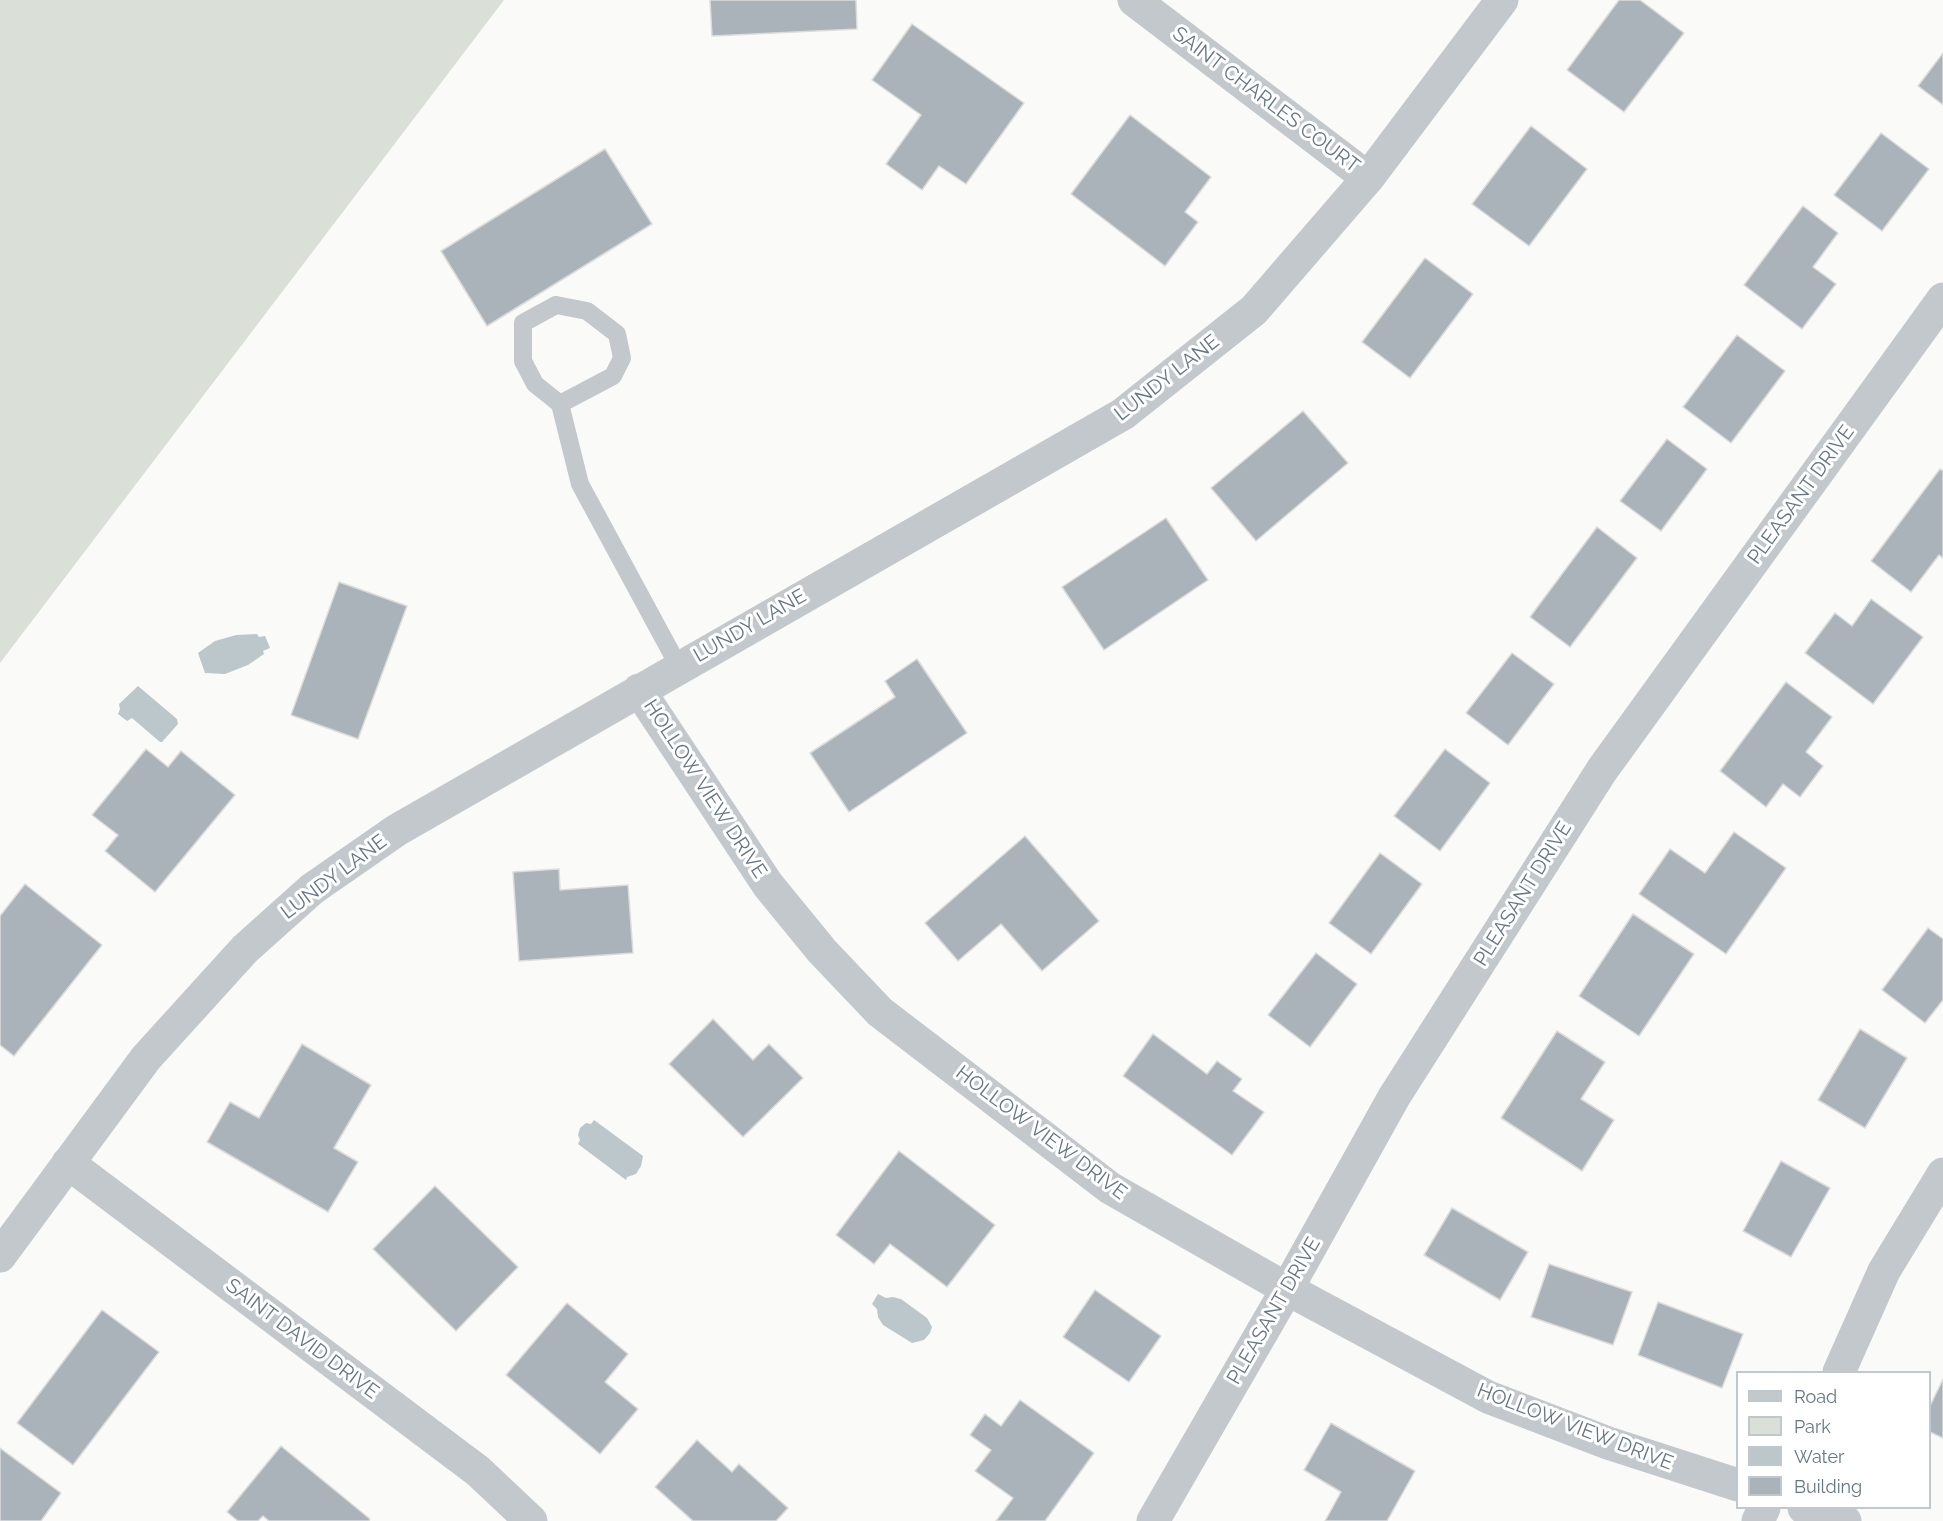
<!DOCTYPE html>
<style>
body{margin:0}
#map{position:relative;width:1943px;height:1521px;overflow:hidden;background:#fafaf8;font-family:Raleway,sans-serif}
canvas{display:block}
.legend{position:absolute;left:1736px;top:1371px;width:195px;height:138px;box-sizing:border-box;background:#fff;border:2px solid #c1c8cd;margin:0;padding:8px 10px;list-style:none;font-size:18px;color:#657683}
.legend li{display:flex;align-items:center;gap:12px;height:30px}
.legend b{width:30px;border:2px solid #c1c8cd}
</style>
<div id="map">
<canvas width="1943" height="1521"></canvas>
<ul class="legend">
<li><b style="height:8px;background:#c3c8cc"></b>Road</li>
<li><b style="height:16px;background:#dadfd7"></b>Park</li>
<li><b style="height:16px;background:#bbc7cb"></b>Water</li>
<li><b style="height:16px;background:#aab3b9"></b>Building</li>
</ul>
</div>
<script>
const c = document.querySelector('canvas').getContext('2d');
c.lineJoin = 'round';
function fillPath(path, color) { c.fillStyle = color; c.fill(path, 'evenodd'); }
const toPath = rows => new Path2D(rows.map(r => 'M' + r).join(''));
function strokePath(path, color, width, dash) { c.strokeStyle = color; c.lineWidth = width; c.lineCap = dash ? 'butt' : 'round'; c.setLineDash(dash || []); c.stroke(path); }
function drawText(font, color, halo, rows, align = 'center') {
  c.font = font + ' Raleway,sans-serif'; c.lineWidth = 6; c.setLineDash([]); c.textBaseline = 'middle'; c.strokeStyle = halo; c.fillStyle = color; for (const [text, x, y, turn = 0] of rows) {
    c.save(); c.translate(x, y); c.rotate((+turn || 0) * Math.PI / 180); c.textAlign = isNaN(turn) ? turn : align; if (halo) c.strokeText(text, 0, 0); c.fillText(text, 0, 0); c.restore();
  }
}
const green = toPath([
 [0,0,504,0,0,663]
]);
const water = toPath([
 [257,634,259,637,265,636,270,648,263,651,264,654,248,665,225,674,205,673,198,653,215,641,236,635],
 [138,686,177,719,178,724,162,742,160,742,132,718,127,721,118,714,120,709,119,704],
 [594,1120,643,1156,641,1166,636,1174,627,1177,626,1180,578,1144,580,1140,578,1135,580,1128,586,1123,591,1124],
 [878,1294,886,1298,893,1297,901,1299,927,1318,932,1327,930,1333,924,1340,912,1343,883,1325,878,1317,877,1309,872,1304]
]);
const building = toPath([
 [710,0,856,0,857,29,712,36,710,0],
 [1619,0,1640,0,1684,33,1624,112,1567,70,1619,0],
 [912,24,1024,103,966,184,939,166,922,190,886,164,921,115,872,80,912,24],
 [1943,53,1943,105,1918,86,1943,53],
 [1130,115,1211,177,1185,212,1198,222,1165,266,1071,194,1130,115],
 [1531,126,1587,169,1529,246,1472,204,1531,126],
 [1881,133,1929,169,1882,231,1834,195,1881,133],
 [605,149,652,224,487,326,441,251,605,149],
 [1803,206,1838,233,1813,267,1836,284,1802,329,1744,285,1803,206],
 [1425,258,1473,294,1410,378,1362,342,1425,258],
 [1737,335,1785,371,1731,443,1683,407,1737,335],
 [1303,411,1348,463,1256,541,1211,488,1303,411],
 [1667,439,1707,469,1661,531,1620,501,1667,439],
 [1940,469,1943,471,1943,558,1939,555,1911,592,1871,561,1940,469],
 [1166,518,1208,580,1104,650,1062,587,1166,518],
 [1597,527,1637,558,1570,647,1530,617,1597,527],
 [339,582,407,606,358,739,291,715,339,582],
 [1871,599,1923,637,1873,704,1805,653,1835,613,1852,626,1871,599],
 [1512,653,1554,684,1508,745,1466,713,1512,653],
 [917,659,967,733,849,812,810,753,895,697,885,681,917,659],
 [1786,682,1832,717,1806,752,1823,766,1800,797,1783,784,1766,807,1720,771,1786,682],
 [146,749,168,767,181,751,235,795,155,892,105,851,118,835,92,815,146,749],
 [1445,749,1490,783,1440,851,1394,816,1445,749],
 [1734,832,1786,868,1726,954,1639,894,1670,849,1705,873,1734,832],
 [1025,836,1099,921,1042,971,1001,924,958,961,925,923,1025,836],
 [1380,853,1422,884,1371,954,1329,923,1380,853],
 [559,869,560,890,628,885,633,953,519,961,513,872,559,869],
 [25,884,102,945,14,1056,0,1045,0,916,25,884],
 [1633,914,1694,954,1639,1036,1579,996,1633,914],
 [1928,928,1943,939,1943,1000,1925,1023,1882,990,1928,928],
 [1316,953,1357,984,1310,1047,1268,1015,1316,953],
 [713,1019,753,1060,769,1044,803,1078,743,1137,669,1064,713,1019],
 [1860,1029,1907,1058,1865,1128,1818,1100,1860,1029],
 [1557,1031,1605,1062,1581,1099,1614,1120,1582,1171,1501,1118,1557,1031],
 [1153,1034,1207,1074,1217,1061,1242,1079,1233,1091,1264,1112,1232,1155,1123,1076,1153,1034],
 [302,1044,371,1085,334,1148,358,1162,328,1212,207,1142,230,1102,259,1118,302,1044],
 [899,1151,995,1225,947,1287,890,1244,874,1264,836,1235,899,1151],
 [1781,1161,1830,1188,1791,1257,1743,1231,1781,1161],
 [435,1186,518,1267,456,1331,373,1249,435,1186],
 [1452,1208,1528,1252,1500,1300,1424,1255,1452,1208],
 [1549,1264,1632,1292,1613,1345,1531,1317,1549,1264],
 [1095,1290,1161,1336,1129,1382,1063,1337,1095,1290],
 [1658,1302,1743,1334,1722,1388,1638,1355,1658,1302],
 [567,1303,628,1354,605,1382,638,1409,600,1454,506,1375,567,1303],
 [102,1310,159,1352,73,1465,17,1423,102,1310],
 [1943,1379,1943,1438,1930,1432,1930,1406,1943,1379],
 [1020,1400,1094,1453,1045,1521,996,1521,1013,1498,975,1471,991,1450,970,1435,985,1414,1001,1426,1020,1400],
 [1331,1423,1415,1471,1387,1521,1325,1521,1341,1492,1304,1470,1331,1423],
 [697,1440,732,1472,739,1464,788,1508,776,1521,693,1521,655,1487,697,1440],
 [281,1446,370,1519,369,1521,269,1521,263,1516,258,1521,238,1521,227,1512,281,1446],
 [0,1448,61,1493,41,1521,0,1521,0,1448]
]);
const service = toPath([
 [556,305,587,311,617,334,622,358,613,376,560,404,535,384,523,361,523,323,556,305],
 [560,404,580,484,679,667]
]);
const minor = toPath([
 [1134,0,1368,178],
 [639,690,768,885,822,951,880,1012,1110,1188,1287,1289,1488,1397,1608,1443,1738,1485],
 [68,1163,478,1471,531,1521],
 [0,1256,146,1058,245,949,312,889,397,830,1123,414,1254,310,1368,178,1502,0],
 [1839,1372,1884,1271,1943,1174],
 [1804,1508,1845,1521],
 [1153,1521,1287,1289,1394,1097,1602,770,1943,299],
 [1758,1521,1764,1508]
]);
const streetNames = [
 ["SAINT CHARLES COURT",1266,100,37],
 ["LUNDY LANE",1167,378,-38],
 ["PLEASANT DRIVE",1801,495,-54],
 ["LUNDY LANE",750,626,-30],
 ["HOLLOW VIEW DRIVE",705,789,57],
 ["LUNDY LANE",334,877,-37],
 ["PLEASANT DRIVE",1523,894,-58],
 ["HOLLOW VIEW DRIVE",1041,1133,37],
 ["PLEASANT DRIVE",1274,1311,-60],
 ["SAINT DAVID DRIVE",302,1339,37],
 ["HOLLOW VIEW DRIVE",1575,1427,21]
];
fillPath(green, '#dadfd7');
fillPath(water, '#bbc7cb');
fillPath(building, '#aab3b9');
strokePath(building, '#dcdcda', 1.5);
strokePath(service, '#c3c8cc', 18);
strokePath(minor, '#c3c8cc', 33);
drawText('20px', '#657683', '#fff', streetNames);
</script>
